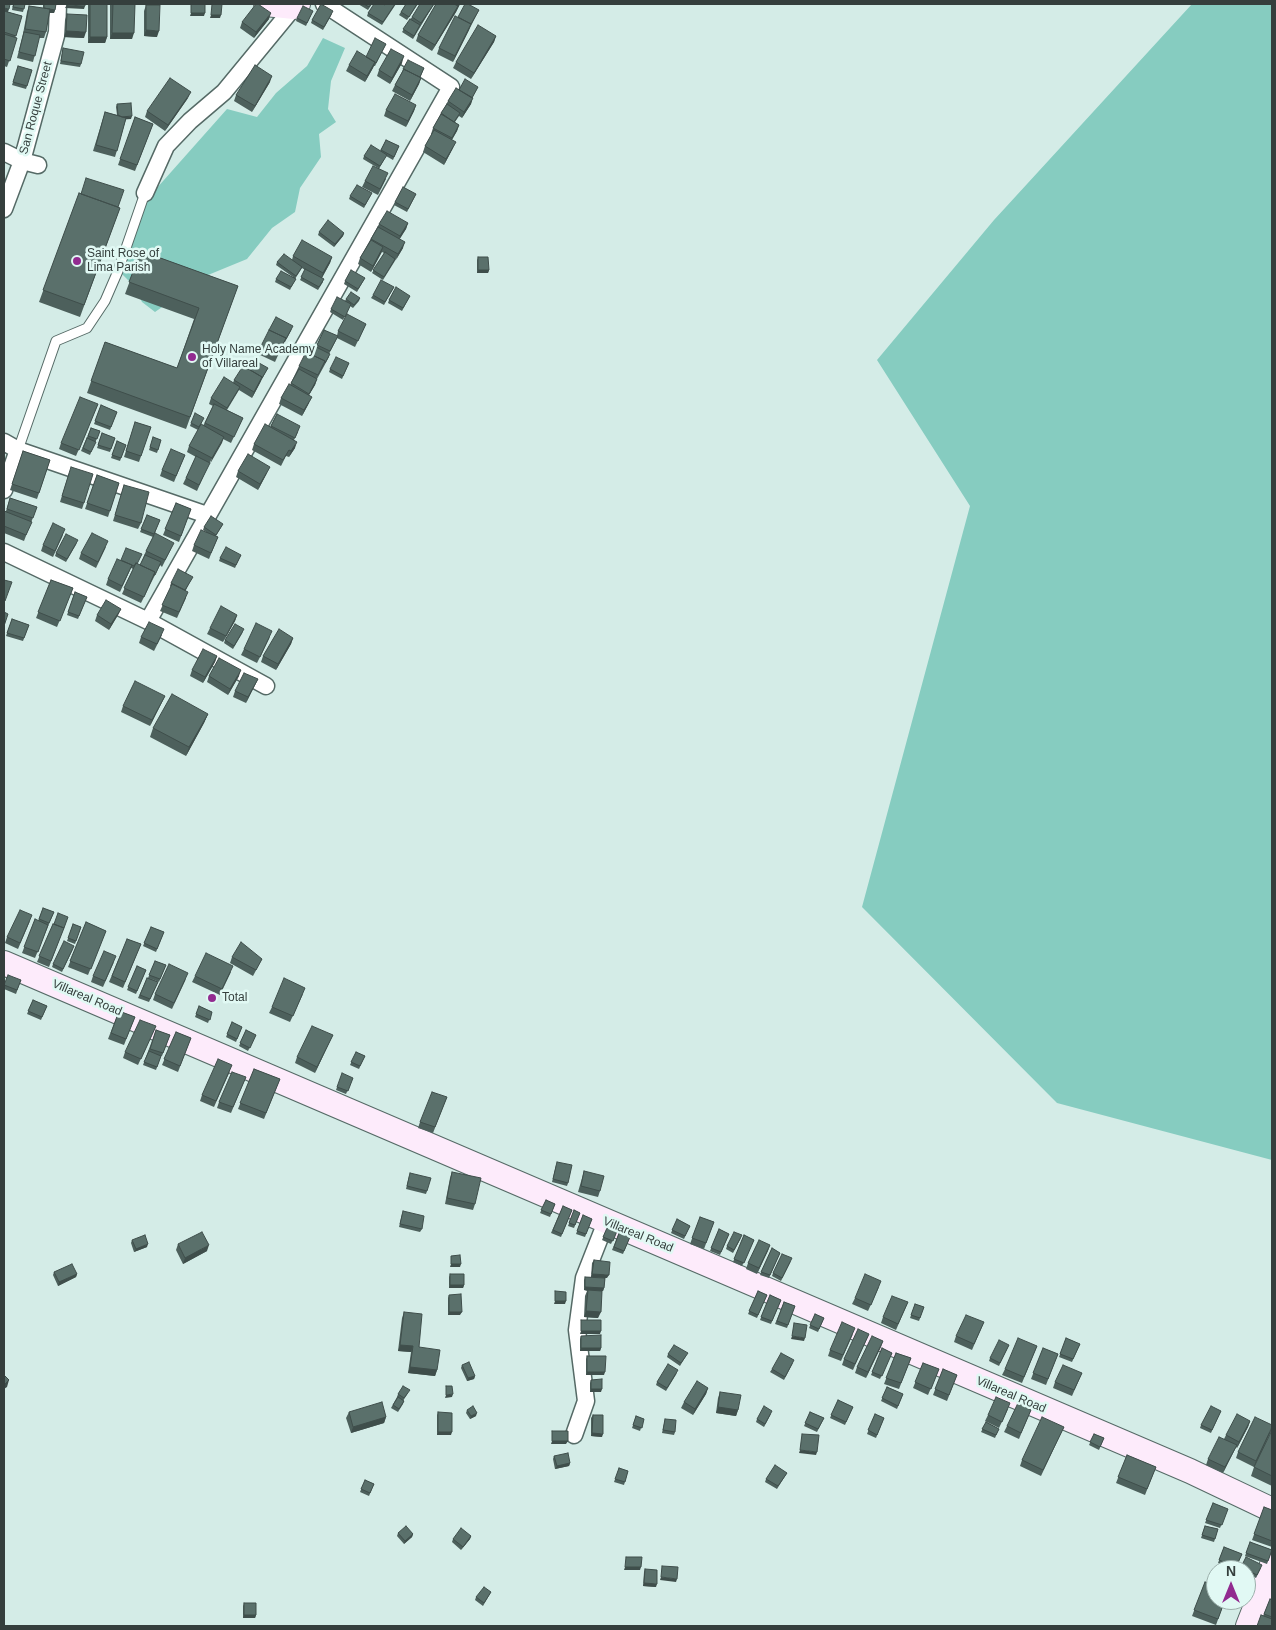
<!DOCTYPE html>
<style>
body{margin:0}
#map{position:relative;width:1276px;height:1630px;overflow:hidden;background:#d4ece7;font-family:Helvetica,sans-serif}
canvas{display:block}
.frame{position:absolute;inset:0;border:5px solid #353f3d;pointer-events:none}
.north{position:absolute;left:1206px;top:1560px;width:50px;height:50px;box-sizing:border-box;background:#e1f9f4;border:1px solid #9cafab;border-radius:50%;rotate:0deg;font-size:14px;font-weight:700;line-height:20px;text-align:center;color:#353f3d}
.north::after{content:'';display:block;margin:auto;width:18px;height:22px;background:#922b90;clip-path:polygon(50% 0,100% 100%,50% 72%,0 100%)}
</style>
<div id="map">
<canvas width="1276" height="1630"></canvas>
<div class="frame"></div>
<div class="north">N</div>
</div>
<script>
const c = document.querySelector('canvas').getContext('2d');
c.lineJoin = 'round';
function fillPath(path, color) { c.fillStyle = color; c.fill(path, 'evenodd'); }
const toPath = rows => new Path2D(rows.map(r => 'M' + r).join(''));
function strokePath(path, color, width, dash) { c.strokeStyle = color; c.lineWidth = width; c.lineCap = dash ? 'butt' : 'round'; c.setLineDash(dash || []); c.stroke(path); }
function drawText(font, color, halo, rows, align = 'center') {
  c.font = font + ' Helvetica,sans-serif'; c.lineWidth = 5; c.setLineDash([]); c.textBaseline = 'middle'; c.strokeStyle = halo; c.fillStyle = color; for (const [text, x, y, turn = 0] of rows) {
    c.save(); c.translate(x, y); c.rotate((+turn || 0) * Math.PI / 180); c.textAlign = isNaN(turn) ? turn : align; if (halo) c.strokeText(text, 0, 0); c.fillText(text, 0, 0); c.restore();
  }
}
const green = toPath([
 [1192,4,1272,4,1272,1160,1057,1103,862,907,970,506,877,360,994,220],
 [323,38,345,48,331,81,328,109,336,122,319,134,321,157,300,188,295,212,272,228,247,259,208,275,155,312,142,302,133,285,121,273,140,207,227,109,257,117,276,93,307,66]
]);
const lane = toPath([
 [18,450,56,341,87,328,105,301,118,271,145,193]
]);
const street = toPath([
 [4,152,22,161,38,165],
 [145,193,166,146,190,121,224,92,294,7],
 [4,209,22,161,57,32,58,4],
 [4,442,18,450,207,515],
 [4,490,18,450],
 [4,552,148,621,266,686],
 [148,621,451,87,324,4],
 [574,1435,586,1401,577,1330,584,1278,606,1222]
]);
const secondary = toPath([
 [266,4,294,7,298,4],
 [4,963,1190,1471,1272,1510],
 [1248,1626,1272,1565]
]);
const wall = toPath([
 [4,4,8,12,22,16,15,38,17,38,7,67,4,66],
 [13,4,25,4,23,12,12,10],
 [43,4,56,4,55,10,54,13,49,13,46,32,44,38,39,38,33,62,17,58,23,34,27,12,29,6,43,8],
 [88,4,107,4,107,37,105,43,88,43],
 [110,4,135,4,132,39,110,39],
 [358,4,372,4,368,10],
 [385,4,396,4,382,25,367,16,368,13],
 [406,4,418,4,407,20,399,15],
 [434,4,413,39,402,32,412,17],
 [436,4,460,4,456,12,432,51,416,41,418,35],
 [146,5,157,37,144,36,144,11],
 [479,10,453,62,437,54,439,48,458,17],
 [313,11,306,26,296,21,297,18],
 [67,14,84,38,64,37,65,20],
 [332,14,323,30,311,23,312,20],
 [269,19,254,38,240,28,242,22],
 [496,36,494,42,471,79,453,68,456,62],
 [386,44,375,66,374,66,365,82,346,71,349,65,366,57],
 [63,48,81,64,80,67,60,64],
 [402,63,390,84,377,76,379,70],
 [18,66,32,70,26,89,12,85],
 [424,68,420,78,421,78,419,84,410,101,392,91,395,85,402,72,403,69],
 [270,82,252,112,234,101,236,95],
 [478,87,472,98,471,104,462,118,459,116,455,122,459,125,457,131,452,140,453,148,444,165,423,152,425,146,432,134,431,134,433,128,448,101,459,90],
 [188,98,165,131,145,117,147,111],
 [117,104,131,119,126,119,115,157,93,151,105,112,117,115,116,107],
 [416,105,414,111,406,127,384,116,386,110],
 [135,117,153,124,135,171,118,165],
 [386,140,399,146,393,160,386,156,379,169,386,179,378,195,362,187,365,181,378,168,363,159,364,156,380,151],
 [79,193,120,208,80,317,39,302],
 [372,193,364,208,349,199,350,196],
 [416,194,407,212,394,205,395,202],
 [408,223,406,229,399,239,403,248,383,280,372,273,384,253,382,252,371,272,358,264,360,258,379,224],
 [319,232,344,233,343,236,334,247,318,235],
 [141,251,238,286,186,429,87,393,105,342,177,368,194,319,125,294],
 [293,256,332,257,330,263,322,278,323,282,318,290,300,280,305,270,302,268,295,279,294,282,290,290,275,282,276,279,293,277,276,265,277,262,292,260],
 [478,257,489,270,488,273,477,273,477,260],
 [365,278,357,292,344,284,345,281],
 [394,287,384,305,371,298,373,295],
 [410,296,402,311,388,303,389,300],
 [360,298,359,301,353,308,350,306,343,320,330,312,331,309,345,301,346,299],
 [366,324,355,347,337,338,329,354,329,357,317,379,315,385,309,395,309,403,302,416,279,404,281,398,290,385,299,366,308,353,316,347,324,330,337,336,338,331],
 [292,329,285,342,284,342,275,362,258,354,260,348],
 [349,363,342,379,329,372,330,369],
 [247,368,268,368,252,398,239,390,227,410,243,418,240,424,231,443,223,439,209,464,197,491,183,484,196,457,187,452,189,446,198,430,190,426,191,423,201,425,203,426,213,406,209,404,211,398,233,383,234,380],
 [98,404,76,456,59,449,61,443],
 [101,405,117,412,110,430,94,424],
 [277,414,298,432,294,440,295,448,289,457,286,456,281,466,252,450,254,444,270,427],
 [135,422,151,427,139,462,124,457],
 [91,428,100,431,90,455,81,451],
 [102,433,115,438,110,452,97,448],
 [153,437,161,440,157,453,149,450],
 [117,441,126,445,120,461,111,458],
 [23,451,50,460,37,499,10,490],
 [185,455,174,482,160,476,162,470],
 [238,471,267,473,258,490,236,477],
 [69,473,84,503,82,509,60,502],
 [97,475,119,483,108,517,85,509],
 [124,485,141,523,138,529,113,521],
 [10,498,37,507,24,541,4,533,4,511,6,511],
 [176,503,191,509,179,542,163,535],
 [147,515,160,520,154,535,171,549,162,567,160,565,141,603,122,594,133,569,131,568,120,592,106,585,108,579,120,560,138,564,140,565,146,551,153,537,140,532],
 [223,524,216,536,218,537,209,559,192,551,194,545,206,532,203,530,204,527],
 [63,535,53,557,41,551,43,545],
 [77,543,66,562,55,556,56,553],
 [106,547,96,568,79,559,81,553],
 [241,555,235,568,219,561,220,558],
 [51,580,73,588,57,627,36,618],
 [191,580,186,590,186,598,177,618,160,611,171,587,170,586,171,583],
 [75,592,87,597,78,619,67,615],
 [121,609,118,615,109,630,95,621,97,615],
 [237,615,235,621,223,642,207,634,210,628],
 [12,619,29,625,23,641,6,636],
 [243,632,233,649,224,643,225,640],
 [162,635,154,651,139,643,141,637],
 [270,637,257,663,241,655,244,649],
 [293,638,291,644,276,670,261,662,263,656],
 [217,656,215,662,203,683,190,676,192,670],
 [209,676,239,676,228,695,207,682],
 [258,679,246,703,233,697,235,691],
 [165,696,150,726,121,712,123,706],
 [208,714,204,723,186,756,150,737,153,728],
 [43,908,54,912,35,958,22,953,35,919,38,921],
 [68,917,49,967,37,962,53,924],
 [30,921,18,949,5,943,7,937],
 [86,922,106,931,88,975,68,967],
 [73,924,81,927,75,944,67,941],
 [151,927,164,932,156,952,143,946],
 [127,939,141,944,123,988,109,982],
 [73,949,62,972,52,967,53,964],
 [232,957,262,959,253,976,230,963],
 [155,961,166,965,159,982,149,978,158,982,149,1002,138,998,147,978,148,978],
 [114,962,103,987,91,982,93,976],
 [137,966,146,970,136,994,127,990],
 [231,972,220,995,192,982,195,976],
 [186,979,172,1009,153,1000,155,994],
 [21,980,16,994,4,989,4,984],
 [303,994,290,1022,269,1013,272,1007],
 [33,1000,47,1006,41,1020,27,1014],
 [199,1006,212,1012,208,1023,195,1017],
 [119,1011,135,1017,124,1045,108,1039],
 [232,1022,242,1027,236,1042,226,1037],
 [156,1026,138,1065,123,1058,125,1052],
 [156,1030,170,1035,162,1056,161,1056,156,1070,143,1065],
 [246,1030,256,1035,248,1051,239,1046],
 [176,1032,191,1038,178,1072,162,1065],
 [333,1035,315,1073,295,1063,297,1057],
 [356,1052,365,1056,359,1069,350,1065],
 [254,1069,280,1079,264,1119,238,1109],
 [230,1071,214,1107,200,1101,202,1095],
 [246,1077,231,1113,217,1108,219,1102],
 [353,1078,346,1094,336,1090,337,1087],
 [447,1097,433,1133,418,1128,420,1122],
 [556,1165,568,1183,567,1186,552,1182],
 [584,1171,600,1191,598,1197,578,1192],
 [452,1172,475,1204,473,1210,445,1204,450,1178],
 [409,1176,427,1191,426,1194,406,1189],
 [546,1200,555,1204,550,1217,540,1213],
 [563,1206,572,1210,561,1237,551,1233],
 [574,1210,580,1213,574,1228,568,1226],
 [402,1214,422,1229,420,1232,399,1227],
 [583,1215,592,1219,585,1237,576,1234],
 [700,1217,714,1222,704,1249,690,1244],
 [677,1219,690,1226,684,1239,671,1233],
 [607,1228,617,1231,611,1244,602,1240],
 [719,1229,729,1234,720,1255,710,1251],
 [619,1233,630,1237,623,1254,612,1250],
 [744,1235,754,1240,742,1266,733,1262],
 [741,1238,733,1253,726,1249,727,1246],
 [132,1240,147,1247,134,1252,131,1243],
 [178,1244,207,1251,183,1264,176,1250],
 [770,1245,757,1274,746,1269,748,1263],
 [772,1248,780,1253,769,1278,760,1275],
 [594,1260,607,1278,605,1278,604,1288,603,1291,602,1291,598,1318,584,1317,585,1296,587,1291,584,1290,584,1280,585,1277,604,1278,591,1277,592,1263],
 [791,1261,781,1281,772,1276,773,1273],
 [54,1272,77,1274,76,1277,58,1286,53,1275],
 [450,1274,464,1285,463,1288,449,1288,449,1277],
 [879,1287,868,1311,852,1304,855,1298],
 [758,1291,767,1295,757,1318,748,1314],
 [449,1295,460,1315,448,1315,448,1298],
 [770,1295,781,1300,771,1324,760,1320],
 [784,1302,795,1306,787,1328,775,1324],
 [908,1302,896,1330,881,1323,883,1317],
 [915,1304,924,1307,919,1321,910,1318],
 [404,1312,419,1347,437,1370,435,1376,408,1373,411,1352,398,1351,402,1318],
 [815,1314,824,1318,818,1332,809,1328],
 [984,1322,972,1350,954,1342,956,1336],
 [853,1334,841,1361,828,1356,830,1350],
 [869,1334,853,1370,842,1365,844,1359],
 [581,1336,601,1348,600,1351,580,1351,580,1339],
 [1066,1338,1080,1344,1072,1362,1059,1357],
 [883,1341,866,1378,855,1373,857,1367],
 [1009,1345,999,1366,989,1361,990,1358],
 [1037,1346,1022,1383,1002,1375,1005,1369],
 [882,1348,892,1353,880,1379,871,1375],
 [1043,1348,1058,1354,1046,1385,1031,1379],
 [896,1353,911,1358,899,1389,884,1384],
 [668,1354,686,1356,680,1366,667,1357],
 [587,1356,604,1375,586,1375,586,1359],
 [793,1363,784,1380,770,1372,772,1369],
 [923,1363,939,1369,928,1395,913,1388],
 [462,1365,475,1376,474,1379,467,1381,461,1368],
 [943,1369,957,1375,947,1401,933,1395],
 [677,1373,666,1391,656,1385,657,1382],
 [1082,1373,1072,1396,1053,1388,1055,1382],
 [591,1380,601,1392,590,1392,590,1383],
 [887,1387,903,1394,897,1409,881,1401],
 [708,1388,706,1394,693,1415,681,1408,684,1402],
 [720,1392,738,1410,736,1416,716,1413,718,1398],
 [408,1393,403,1401,404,1401,403,1404,398,1412,391,1408,397,1397,398,1394],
 [838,1400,853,1407,845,1425,830,1418],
 [1008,1409,999,1428,985,1421,988,1415],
 [467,1410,476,1416,470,1419,466,1413],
 [1031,1410,1019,1439,1004,1432,1007,1426],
 [1221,1411,1211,1433,1200,1428,1201,1425],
 [349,1412,386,1417,384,1423,351,1433,346,1418],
 [438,1412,451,1435,437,1435,437,1415],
 [810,1412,824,1418,817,1432,804,1426],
 [771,1414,764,1427,756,1422,757,1419],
 [875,1414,884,1418,876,1438,867,1434],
 [593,1415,602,1437,591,1436,591,1418],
 [636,1416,644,1419,640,1431,632,1428],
 [665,1419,675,1432,674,1435,662,1433],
 [1250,1421,1248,1427,1237,1448,1236,1447,1223,1473,1206,1465,1208,1459,1224,1439,1226,1435],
 [986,1422,999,1429,995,1438,981,1432],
 [1064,1427,1041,1476,1020,1466,1022,1460],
 [1272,1430,1272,1486,1251,1476,1254,1467],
 [1271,1431,1254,1467,1236,1458,1238,1452],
 [1094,1434,1104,1438,1099,1450,1089,1445],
 [1127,1455,1156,1467,1145,1495,1116,1483],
 [554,1456,570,1463,569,1466,555,1469,553,1459],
 [619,1468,628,1471,624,1485,614,1482],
 [787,1473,777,1489,765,1482,766,1479],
 [365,1480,374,1484,369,1496,360,1492],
 [1213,1503,1228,1509,1220,1528,1205,1523],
 [1264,1507,1272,1510,1272,1547,1252,1540],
 [1205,1526,1218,1529,1214,1542,1201,1538],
 [398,1533,413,1534,412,1537,404,1544,397,1536],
 [471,1536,470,1539,461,1550,452,1542,453,1539],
 [1250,1542,1272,1550,1267,1564,1245,1556],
 [1224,1547,1242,1554,1235,1570,1218,1563],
 [1246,1557,1261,1568,1256,1578,1246,1573,1246,1570,1240,1570],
 [645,1569,656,1587,643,1586,644,1572],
 [1205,1582,1225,1600,1216,1625,1192,1616],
 [491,1592,483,1606,475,1600,476,1597],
 [1270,1599,1272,1600,1272,1626,1263,1616],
 [244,1603,256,1615,255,1618,243,1618,243,1606]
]);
const shadedWall = toPath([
 [434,4,433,6,420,26,421,23],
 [458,4,460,4,456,12,432,51,435,45,456,9],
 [67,5,85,6,84,9,65,8],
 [4,8,9,9,8,12,4,12],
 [44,9,55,10,54,13,43,12],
 [191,13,205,13,204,16,190,16],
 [271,13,269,19,254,38,256,32],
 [211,15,221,15,220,18,210,18],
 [471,24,469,30,453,62,455,56],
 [146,30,159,31,157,37,144,36],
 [66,31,86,32,84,38,64,37],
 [112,33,134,33,132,39,110,39],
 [496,36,494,42,471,79,474,73],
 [90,37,107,37,105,43,88,43],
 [404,56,402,63,390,84,392,78],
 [375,62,373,68,365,82,367,76],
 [272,76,270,82,252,112,255,106],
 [421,78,419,84,410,101,412,95],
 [191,92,188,98,165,131,168,125],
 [473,98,471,104,462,118,464,112],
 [416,105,414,111,406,127,408,121],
 [132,116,131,119,117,120,118,117],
 [459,125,457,131,449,144,452,138],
 [456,142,453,148,444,165,446,159],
 [408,223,406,229,398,242,400,236],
 [344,233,343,236,334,247,335,244],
 [405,242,403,248,396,260,398,254],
 [383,247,381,253,371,272,373,266],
 [332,257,330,263,321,279,323,273],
 [478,270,489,270,488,273,477,273],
 [262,377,260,383,252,398,254,392],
 [317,379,315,385,306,400,309,394],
 [312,397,309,403,302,416,304,410],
 [224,437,222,443,210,464,212,458],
 [297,442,295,448,289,457,291,451],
 [270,467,267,473,258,490,260,484],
 [121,609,118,615,109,630,111,624],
 [237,615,235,621,223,642,226,636],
 [293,638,291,644,276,670,278,664],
 [217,656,215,662,203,683,205,677],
 [241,670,239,676,228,695,230,689],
 [258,679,246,703,248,697],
 [165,696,150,726,152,720],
 [208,714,204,723,186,756,189,747],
 [333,1035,330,1041,315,1073,317,1067],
 [148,1244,147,1247,134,1252,136,1249],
 [209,1245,207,1251,183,1264,185,1258],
 [770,1245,768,1251,757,1274,759,1268],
 [451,1264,461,1264,460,1267,450,1267],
 [77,1274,76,1277,58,1286,59,1282],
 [592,1274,609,1275,607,1278,591,1277],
 [450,1285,464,1285,463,1288,449,1288],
 [585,1287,604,1288,603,1291,584,1290],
 [555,1301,566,1301,565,1304,554,1304],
 [586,1311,601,1312,598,1318,584,1317],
 [449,1312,462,1312,460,1315,448,1315],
 [581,1331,601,1331,600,1334,580,1334],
 [792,1336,805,1338,804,1341,791,1339],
 [883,1341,881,1347,866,1378,868,1372],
 [400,1345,413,1346,411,1352,398,1351],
 [581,1348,601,1348,600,1351,580,1351],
 [410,1367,437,1370,435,1376,408,1373],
 [587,1372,605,1372,604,1375,586,1375],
 [475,1376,474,1379,467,1381,468,1378],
 [9,1380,7,1387,4,1389,4,1385],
 [708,1388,706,1394,693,1415,695,1409],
 [591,1389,602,1389,601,1392,590,1392],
 [453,1394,452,1397,445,1398,446,1395],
 [718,1407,738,1410,736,1416,716,1413],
 [477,1413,476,1416,470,1419,471,1416],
 [386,1417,384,1423,351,1433,353,1427],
 [1250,1421,1248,1427,1237,1448,1239,1442],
 [1272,1427,1271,1431,1254,1467,1256,1461],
 [438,1432,452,1432,451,1435,437,1435],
 [592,1433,603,1434,602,1437,591,1436],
 [552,1441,568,1441,566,1444,551,1444],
 [1237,1445,1223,1473,1225,1467],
 [800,1450,817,1452,816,1455,799,1453],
 [570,1463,569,1466,555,1469,557,1466],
 [413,1534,412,1537,404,1544,405,1541],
 [471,1536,470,1539,461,1550,463,1547],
 [625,1567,641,1567,640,1570,624,1570],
 [661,1577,677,1579,676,1582,660,1580],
 [644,1583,657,1584,656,1587,643,1586],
 [244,1615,256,1615,255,1618,243,1618]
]);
const building = toPath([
 [4,4,10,4,9,9,4,8,4,4],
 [14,4,25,4,24,9,13,7,14,4],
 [44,4,56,4,55,10,44,8,44,4],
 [67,4,85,4,85,6,67,5,67,4],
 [90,4,107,4,107,37,90,37,90,4],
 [113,4,135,4,134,33,112,33,113,4],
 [191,4,205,4,205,13,191,13,191,4],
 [212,4,222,4,221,15,211,15,212,4],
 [256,4,258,4,271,13,256,32,242,22,256,4],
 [321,4,333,11,324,27,312,20,321,4],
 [364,4,371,4,369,7,364,4],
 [374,4,383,4,385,5,385,4,395,4,383,22,368,13,374,4],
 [406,4,417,4,409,17,401,12,406,4],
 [420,4,434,4,421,23,412,17,420,4],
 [436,4,454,4,458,6,435,45,418,35,436,4],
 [465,4,468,4,479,10,471,24,458,17,465,4],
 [146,5,160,5,159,31,146,30,146,5],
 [29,6,50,9,46,32,25,29,29,6],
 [303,6,313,11,307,23,297,18,303,6],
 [4,11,22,16,16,36,4,32,4,11],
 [67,14,87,15,86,32,66,31,67,14],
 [455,16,471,24,455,56,439,48,455,16],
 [410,19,420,25,414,36,403,29,410,19],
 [478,25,496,36,474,73,456,62,478,25],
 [24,32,40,35,35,56,19,52,24,32],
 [4,34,17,38,10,61,4,59,4,34],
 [375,38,386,44,376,63,366,57,375,38],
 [63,48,84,52,81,64,61,61,63,48],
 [391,49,404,56,392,78,379,70,391,49],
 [357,51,375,62,367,76,349,65,357,51],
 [408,60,424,68,420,77,403,69,408,60],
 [255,65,272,76,255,106,236,95,255,65],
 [18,66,32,70,27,86,13,82,18,66],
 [404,69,421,78,412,95,395,85,404,69],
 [170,78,191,92,168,125,147,111,170,78],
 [465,79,478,87,472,98,459,90,465,79],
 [456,88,473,98,464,112,448,101,456,88],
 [395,94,416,105,408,121,386,110,395,94],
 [131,103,132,116,122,117,118,115,117,104,131,103],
 [447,104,460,113,454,122,441,113,447,104],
 [105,112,126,118,117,151,96,145,105,112],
 [441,114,459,125,452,138,433,128,441,114],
 [135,117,153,124,137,165,120,159,135,117],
 [434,130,456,142,446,159,425,146,434,130],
 [386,140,399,146,394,157,381,150,386,140],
 [371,145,387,155,380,166,364,156,371,145],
 [373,166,388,173,380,189,365,181,373,166],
 [86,178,124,190,118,207,81,194,86,178],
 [357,185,372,193,365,205,350,196,357,185],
 [403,187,416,194,408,209,395,202,403,187],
 [79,193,120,208,84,305,43,290,79,193],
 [387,211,408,223,400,236,379,224,387,211],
 [328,220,344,233,335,244,319,232,328,220],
 [378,227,405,242,398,254,371,239,378,227],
 [302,240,332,257,323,273,293,256,302,240],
 [371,240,383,247,373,266,360,258,371,240],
 [141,251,238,286,190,417,91,381,105,342,177,368,199,308,129,282,141,251],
 [385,252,395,259,384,277,373,270,385,252],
 [284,254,302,267,296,276,277,262,284,254],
 [478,257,488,257,489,270,478,270,478,257],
 [305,269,324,279,319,287,301,277,305,269],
 [351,270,365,278,358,289,345,281,351,270],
 [281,271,296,279,291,287,276,279,281,271],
 [381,280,394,287,385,302,373,295,381,280],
 [396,287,410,296,403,308,389,300,396,287],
 [351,292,360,298,354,305,346,299,351,292],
 [337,297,351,304,345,317,331,309,337,297],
 [347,314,366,324,358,341,338,331,347,314],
 [276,317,293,326,286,339,285,339,286,338,269,330,276,317],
 [269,330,286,338,277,356,260,348,269,330],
 [324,330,338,336,330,351,317,345,324,330],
 [312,345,330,354,325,363,325,361,308,353,312,345],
 [306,352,325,361,318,375,299,366,306,352],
 [336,357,349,363,343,376,330,369,336,357],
 [252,359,268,368,262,378,262,377,247,368,252,359],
 [243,366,262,377,254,392,234,380,243,366],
 [299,369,317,379,309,394,291,383,299,369],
 [224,377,240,387,227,408,211,398,224,377],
 [289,384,312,397,304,410,281,398,289,384],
 [80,397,98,404,79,450,61,443,80,397],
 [214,404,243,418,234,437,205,423,214,404],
 [101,405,117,412,111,427,95,421,101,405],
 [195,413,204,418,199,427,191,423,195,413],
 [277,414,300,426,295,438,271,426,277,414],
 [135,422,151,427,141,456,126,451,135,422],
 [201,424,224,437,212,458,189,446,201,424],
 [265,424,297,442,291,451,289,450,283,460,254,444,265,424],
 [91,428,100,431,97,439,88,436,91,428],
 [102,433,115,438,111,449,98,445,102,433],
 [153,437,161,440,158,450,150,447,153,437],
 [87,438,96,442,91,452,83,448,87,438],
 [117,441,126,445,121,458,112,455,117,441],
 [171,449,185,455,176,476,162,470,171,449],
 [23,451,50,460,39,493,12,484,23,451],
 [248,454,270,467,260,484,238,471,248,454],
 [196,456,210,463,199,485,186,478,196,456],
 [71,467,93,474,84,503,62,496,71,467],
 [97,475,119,483,110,511,87,503,97,475],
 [124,485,149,492,141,523,115,515,124,485],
 [10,498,37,507,33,518,7,509,10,498],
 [176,503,191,509,181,536,165,529,176,503],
 [4,511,32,522,26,535,4,526,4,511],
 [147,515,160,520,154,534,141,529,147,515],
 [211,516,223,524,216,535,204,527,211,516],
 [53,523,65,529,55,551,43,545,53,523],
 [201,530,218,537,211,553,194,545,201,530],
 [92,533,108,541,98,562,81,553,92,533],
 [155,533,174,543,165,560,146,551,155,533],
 [66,534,78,540,67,559,56,553,66,534],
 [226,547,241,555,236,565,220,558,226,547],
 [126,548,142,554,137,564,136,563,134,566,121,560,126,548],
 [145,555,161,562,155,575,154,575,155,572,140,565,145,555],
 [117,559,132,565,122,586,108,579,117,559],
 [136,563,155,572,144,597,124,588,136,563],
 [178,569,193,577,185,590,171,583,178,569],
 [4,580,12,582,5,601,4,600,4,580],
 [51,580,73,588,60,621,38,612,51,580],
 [172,584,188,592,179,612,162,605,172,584],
 [75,592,87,597,79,616,68,612,75,592],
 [106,600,121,609,111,624,97,615,106,600],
 [221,606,237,615,226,636,210,628,221,606],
 [4,612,8,614,4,626,4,612],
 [12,619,29,625,24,638,7,633,12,619],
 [149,622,164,629,157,644,141,637,149,622],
 [256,623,272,631,260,657,244,649,256,623],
 [235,624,244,629,234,646,225,640,235,624],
 [279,629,293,638,278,664,263,656,279,629],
 [203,649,217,656,205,677,192,670,203,649],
 [219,658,241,670,230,689,209,676,219,658],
 [244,673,258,679,248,697,235,691,244,673],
 [135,681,165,696,152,720,123,706,135,681],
 [172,694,208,714,189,747,153,728,172,694],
 [43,908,54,912,49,923,39,919,43,908],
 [20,910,32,915,20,943,7,937,20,910],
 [58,913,68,917,64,928,54,924,58,913],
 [35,919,48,925,38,952,24,947,35,919],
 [86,922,106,931,91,969,70,961,86,922],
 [53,924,64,928,51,961,39,956,53,924],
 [73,924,81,927,76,941,68,938,73,924],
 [151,927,164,932,157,949,144,943,151,927],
 [127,939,141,944,125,982,112,976,127,939],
 [64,941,74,946,63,969,53,964,64,941],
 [241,942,262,959,256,970,232,957,241,942],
 [104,951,116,956,105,981,93,976,104,951],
 [206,953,233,966,222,989,195,976,206,953],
 [155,961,166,965,160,979,149,975,155,961],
 [169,964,188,973,174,1003,155,994,169,964],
 [137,966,146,970,137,991,128,987,137,966],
 [8,975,21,980,17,990,4,985,8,975],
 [147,978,158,982,150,999,140,995,147,978],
 [284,978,305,988,293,1016,272,1007,284,978],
 [33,1000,47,1006,42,1017,28,1011,33,1000],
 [199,1006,212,1012,210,1020,196,1014,199,1006],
 [119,1011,135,1017,126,1039,111,1033,119,1011],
 [140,1020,156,1026,141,1059,125,1052,140,1020],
 [232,1022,242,1027,237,1039,227,1034,232,1022],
 [312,1026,333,1035,317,1067,297,1057,312,1026],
 [156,1030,170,1035,163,1053,150,1049,156,1030],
 [246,1030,256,1035,250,1048,240,1043,246,1030],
 [176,1032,191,1038,180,1066,164,1059,176,1032],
 [149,1051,161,1056,157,1067,144,1062,149,1051],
 [356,1052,365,1056,360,1066,351,1062,356,1052],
 [218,1059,232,1065,216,1101,202,1095,218,1059],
 [254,1069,280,1079,266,1113,240,1103,254,1069],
 [232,1072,246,1077,233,1107,219,1102,232,1072],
 [342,1073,353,1078,348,1091,337,1087,342,1073],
 [432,1092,447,1097,435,1127,420,1122,432,1092],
 [557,1162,572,1165,568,1183,553,1179,557,1162],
 [584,1171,604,1176,600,1191,581,1186,584,1171],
 [452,1172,481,1178,475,1204,447,1198,452,1172],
 [410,1173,431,1178,427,1191,407,1186,410,1173],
 [546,1200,555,1204,551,1214,541,1210,546,1200],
 [563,1206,572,1210,562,1234,553,1230,563,1206],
 [574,1210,580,1213,575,1225,569,1223,574,1210],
 [403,1211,424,1216,422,1229,400,1224,403,1211],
 [583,1215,592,1219,586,1234,577,1231,583,1215],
 [700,1217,714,1222,706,1243,692,1238,700,1217],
 [677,1219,690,1226,685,1236,672,1230,677,1219],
 [607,1228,617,1231,613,1241,603,1237,607,1228],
 [719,1229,729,1234,721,1252,711,1248,719,1229],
 [202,1232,209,1245,185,1258,178,1244,202,1232],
 [734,1232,742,1235,734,1250,727,1246,734,1232],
 [619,1233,630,1237,624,1251,614,1247,619,1233],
 [145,1235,148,1244,136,1249,132,1240,145,1235],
 [744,1235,754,1240,744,1263,734,1259,744,1235],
 [759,1240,770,1245,759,1268,748,1263,759,1240],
 [772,1248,780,1253,770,1275,761,1272,772,1248],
 [782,1254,792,1258,782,1278,773,1273,782,1254],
 [460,1255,461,1264,451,1264,451,1256,460,1255],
 [594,1260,610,1262,609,1275,592,1274,594,1260],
 [72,1264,77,1274,59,1282,54,1272,72,1264],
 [450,1274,464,1274,464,1285,450,1285,450,1274],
 [865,1274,881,1281,871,1305,855,1298,865,1274],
 [585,1277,605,1278,604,1288,585,1287,585,1277],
 [588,1290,602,1291,601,1312,586,1311,588,1290],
 [555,1291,566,1292,566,1301,555,1301,555,1291],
 [758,1291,767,1295,758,1315,749,1311,758,1291],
 [461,1294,462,1312,449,1312,449,1295,461,1294],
 [770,1295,781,1300,772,1321,761,1317,770,1295],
 [892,1296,908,1302,898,1324,883,1317,892,1296],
 [784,1302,795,1306,788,1325,777,1321,784,1302],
 [915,1304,924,1307,920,1318,911,1315,915,1304],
 [404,1312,422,1314,419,1347,440,1350,437,1370,410,1367,413,1346,400,1345,404,1312],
 [815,1314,824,1318,819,1329,810,1325,815,1314],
 [966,1315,984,1322,974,1344,956,1336,966,1315],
 [581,1320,601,1320,601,1331,581,1331,581,1320],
 [842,1322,855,1328,843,1355,830,1350,842,1322],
 [794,1323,807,1325,805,1338,792,1336,794,1323],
 [858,1329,869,1334,855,1364,844,1359,858,1329],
 [601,1335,601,1348,581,1348,581,1336,601,1335],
 [872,1336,883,1341,868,1372,857,1367,872,1336],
 [1018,1338,1037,1346,1024,1377,1005,1369,1018,1338],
 [1066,1338,1080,1344,1073,1359,1060,1354,1066,1338],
 [999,1340,1009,1345,1000,1363,990,1358,999,1340],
 [674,1345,688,1353,681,1363,668,1354,674,1345],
 [882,1348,892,1353,882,1376,872,1372,882,1348],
 [1043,1348,1058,1354,1048,1379,1033,1373,1043,1348],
 [781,1353,794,1360,785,1377,772,1369,781,1353],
 [896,1353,911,1358,901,1383,886,1378,896,1353],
 [587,1356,606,1356,605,1372,587,1372,587,1356],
 [469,1362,475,1376,468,1378,462,1365,469,1362],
 [923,1363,939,1369,931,1389,915,1382,923,1363],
 [668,1364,678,1370,667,1388,657,1382,668,1364],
 [1063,1365,1082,1373,1074,1390,1055,1382,1063,1365],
 [943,1369,957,1375,949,1395,935,1389,943,1369],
 [4,1375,9,1380,4,1385,4,1375],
 [602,1379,602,1389,591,1389,591,1380,602,1379],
 [697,1381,708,1388,695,1409,684,1402,697,1381],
 [403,1386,410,1390,404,1398,398,1394,403,1386],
 [446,1386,452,1386,453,1394,446,1395,446,1386],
 [887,1387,903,1394,898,1406,882,1398,887,1387],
 [720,1392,741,1395,738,1410,718,1407,720,1392],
 [398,1397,404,1401,399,1409,393,1405,398,1397],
 [996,1397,1010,1403,1002,1422,988,1415,996,1397],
 [838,1400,853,1407,846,1422,831,1415,838,1400],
 [382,1402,386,1417,353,1427,349,1412,382,1402],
 [1018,1403,1031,1410,1021,1433,1007,1426,1018,1403],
 [473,1406,477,1413,471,1416,467,1410,473,1406],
 [764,1406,772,1411,765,1424,757,1419,764,1406],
 [1211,1406,1221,1411,1212,1430,1201,1425,1211,1406],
 [438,1412,452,1413,452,1432,438,1432,438,1412],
 [810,1412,824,1418,818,1429,805,1423,810,1412],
 [875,1414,884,1418,877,1435,868,1430,875,1414],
 [1237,1414,1250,1421,1239,1442,1226,1435,1237,1414],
 [593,1415,603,1415,603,1434,592,1433,593,1415],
 [636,1416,644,1419,642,1428,633,1425,636,1416],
 [1042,1417,1064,1427,1043,1470,1022,1460,1042,1417],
 [1255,1417,1272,1425,1272,1427,1256,1461,1238,1452,1255,1417],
 [665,1419,676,1420,675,1432,663,1430,665,1419],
 [986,1422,999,1429,996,1435,982,1429,986,1422],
 [1272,1430,1272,1476,1254,1467,1272,1430],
 [552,1431,568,1431,568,1441,552,1441,552,1431],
 [802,1434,819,1435,817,1452,800,1450,802,1434],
 [1094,1434,1104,1438,1100,1447,1090,1442,1094,1434],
 [1219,1437,1237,1445,1225,1467,1208,1459,1219,1437],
 [568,1453,570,1463,557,1466,554,1456,568,1453],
 [1127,1455,1156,1467,1147,1489,1118,1477,1127,1455],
 [775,1465,787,1473,778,1486,766,1479,775,1465],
 [619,1468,628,1471,625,1482,615,1479,619,1468],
 [365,1480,374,1484,370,1493,361,1489,365,1480],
 [1213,1503,1228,1509,1222,1525,1206,1520,1213,1503],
 [1264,1507,1272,1510,1272,1541,1254,1534,1264,1507],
 [406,1526,413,1534,405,1541,398,1533,406,1526],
 [1205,1526,1218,1529,1215,1539,1202,1535,1205,1526],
 [461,1528,471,1536,463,1547,453,1539,461,1528],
 [1250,1542,1272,1550,1268,1561,1246,1553,1250,1542],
 [1224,1547,1242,1554,1236,1567,1219,1560,1224,1547],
 [626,1557,642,1557,641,1567,625,1567,626,1557],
 [1246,1557,1262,1565,1257,1575,1241,1567,1246,1557],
 [662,1566,678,1567,677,1579,661,1577,662,1566],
 [645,1569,657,1570,657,1584,644,1583,645,1569],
 [1205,1582,1216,1586,1216,1600,1225,1600,1218,1619,1194,1610,1205,1582],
 [484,1587,491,1592,484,1603,476,1597,484,1587],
 [1270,1599,1272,1600,1272,1617,1264,1614,1270,1599],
 [244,1603,256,1603,256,1615,244,1615,244,1603],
 [1261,1615,1272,1619,1272,1626,1257,1626,1261,1615]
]);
const markers = [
 [77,261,5,"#922b90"],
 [192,357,5,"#922b90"],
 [212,998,5,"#922b90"]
];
const streetNames = [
 ["San Roque Street",36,108,-75],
 ["Villareal Road",87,998,23],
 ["Villareal Road",638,1235,22],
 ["Villareal Road",1011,1395,23]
];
const poiNames = [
 ["Saint Rose of",87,254],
 ["Lima Parish",87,268],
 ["Holy Name Academy",202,350],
 ["of Villareal",202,364],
 ["Total",222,998]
];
fillPath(green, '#86ccc0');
strokePath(lane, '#556a66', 11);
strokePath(street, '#556a66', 19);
strokePath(secondary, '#556a66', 26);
strokePath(lane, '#fff', 9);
strokePath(street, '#fff', 16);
strokePath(secondary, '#fdebfb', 24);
fillPath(wall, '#4d605c');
fillPath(shadedWall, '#3f4e4b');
fillPath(building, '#5a706b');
strokePath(building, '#3f4e4b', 1);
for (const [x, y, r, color] of markers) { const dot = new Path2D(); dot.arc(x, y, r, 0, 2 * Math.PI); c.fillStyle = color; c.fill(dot); strokePath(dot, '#e1f9f4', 2); }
drawText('12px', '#353f3d', '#e1f9f4', streetNames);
drawText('12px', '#353f3d', '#e1f9f4', poiNames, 'left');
</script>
